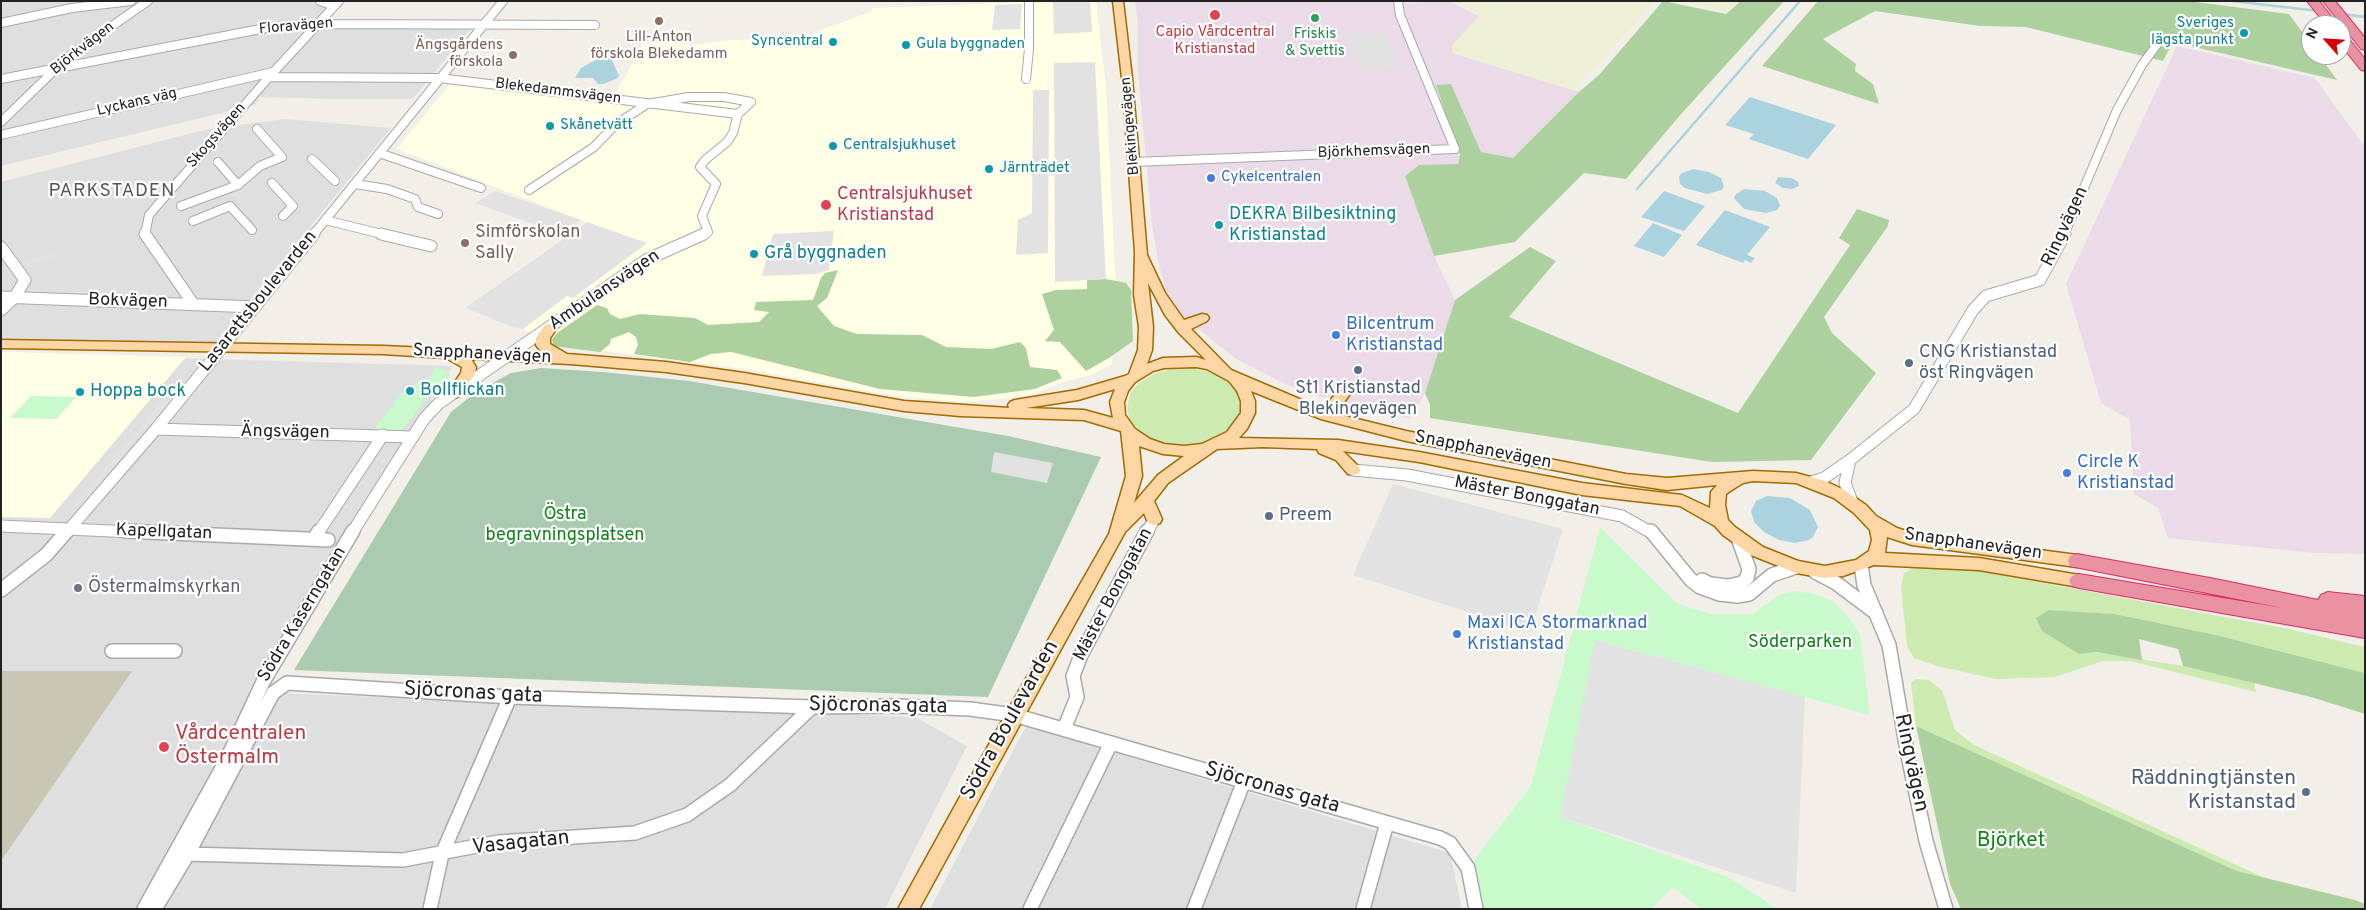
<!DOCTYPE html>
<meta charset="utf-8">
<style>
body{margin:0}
#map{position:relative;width:2366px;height:910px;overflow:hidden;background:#f2efe9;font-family:Overpass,sans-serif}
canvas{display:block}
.frame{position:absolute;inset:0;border:2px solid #222;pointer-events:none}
.north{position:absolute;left:2301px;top:15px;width:50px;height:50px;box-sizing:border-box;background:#fff;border:1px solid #a7a7a7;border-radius:50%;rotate:296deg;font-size:14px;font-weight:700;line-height:20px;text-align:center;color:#222}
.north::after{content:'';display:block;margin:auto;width:18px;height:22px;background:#d40000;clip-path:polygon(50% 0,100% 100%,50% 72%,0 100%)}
</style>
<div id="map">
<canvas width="2366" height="910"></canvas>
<div class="frame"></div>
<div class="north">N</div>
</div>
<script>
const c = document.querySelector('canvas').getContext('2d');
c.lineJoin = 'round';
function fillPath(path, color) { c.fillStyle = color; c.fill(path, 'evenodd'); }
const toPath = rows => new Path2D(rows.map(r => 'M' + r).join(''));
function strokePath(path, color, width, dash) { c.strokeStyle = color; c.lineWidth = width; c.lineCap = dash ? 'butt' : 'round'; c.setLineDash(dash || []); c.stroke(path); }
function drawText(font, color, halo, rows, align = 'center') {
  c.font = font + ' Overpass,sans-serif'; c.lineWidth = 4.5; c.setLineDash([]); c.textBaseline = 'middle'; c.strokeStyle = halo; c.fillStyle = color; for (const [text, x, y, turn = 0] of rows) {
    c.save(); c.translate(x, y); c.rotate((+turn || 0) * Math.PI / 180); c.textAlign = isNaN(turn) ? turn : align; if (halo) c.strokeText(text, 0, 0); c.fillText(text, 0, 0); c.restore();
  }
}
const residential = toPath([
 [1,1,346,1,321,25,472,27,413,99,332,99,260,97,255,105,1,166],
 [285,119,391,128,215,343,1,338,1,182,208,129],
 [1,353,453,366,248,692,915,717,967,746,885,909,1,909],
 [1026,726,1450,853,1462,909,930,909]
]);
const industrial = toPath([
 [1135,1,1403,1,1402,3,1448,1,1479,16,1452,46,1453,53,1579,92,1513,158,1481,152,1451,84,1436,85,1460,155,1458,165,1419,165,1405,176,1434,256,1455,300,1425,393,1410,419,1318,396,1283,383,1236,359,1184,317,1167,293,1158,261,1152,225,1138,71,1138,25],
 [2177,46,2315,78,2365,147,2365,554,2314,553,2168,538,2158,508,2134,494,2130,420,2101,403,2066,284]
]);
const education = toPath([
 [1049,1,1096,1,1106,87,1116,291,1112,364,1091,375,1066,381,1023,397,962,402,895,396,746,369,556,345,523,329,515,328,465,308,586,222,397,149,449,85,491,87,611,102,643,44,666,42,694,45,721,41,772,38,796,45,818,31,868,13,875,8],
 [1,352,186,357,50,518,1,517]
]);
const construction = toPath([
 [1,671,132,671,1,861]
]);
const farmland = toPath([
 [1448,1,1655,1,1574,90,1453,53,1452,46,1479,16,1472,10],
 [1679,1,1739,1,1728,12]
]);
const grass = toPath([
 [1191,368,1210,372,1225,380,1236,391,1241,404,1239,417,1230,430,1216,440,1197,445,1176,446,1157,441,1141,433,1130,421,1127,408,1130,394,1139,383,1154,374,1172,369],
 [1914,568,1969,569,2289,629,2365,647,2365,673,2216,635,2115,614,2049,610,2079,654,2097,652,2183,666,2254,683,2256,692,2130,661,2103,661,2055,677,1996,679,1937,666,1914,658,1907,646,1901,586,1904,573],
 [1916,679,1929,680,1942,690,1955,730,1974,745,2265,878,2237,871,1916,726,1911,683]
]);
const forest = toPath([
 [1663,1,1726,14,1741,1,1784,1,1682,113,1626,179,1584,173,1515,242,1434,256,1405,176,1419,165,1458,164,1460,155,1436,85,1451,84,1481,152,1513,158,1579,92,1599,75],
 [1818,1,2188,1,2289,14,2311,44,2311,55,2319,55,2337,80,2173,42,2163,61,2026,27,1980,26,1875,11,1823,39,1856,64,1855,71,1873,84,1879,104,1762,66],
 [1857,209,1889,220,1888,226,1824,317,1832,333,1876,373,1811,460,1712,462,1430,418,1430,405,1425,393,1455,300,1530,247,1556,261,1509,317,1738,413,1850,245,1839,238],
 [838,270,827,298,817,306,834,326,857,334,922,335,946,347,991,349,1020,342,1026,348,1030,367,1057,370,1062,378,1035,389,974,397,880,389,731,352,711,354,690,362,634,354,638,345,636,337,629,332,611,339,610,344,600,352,553,346,552,339,557,333,597,305,607,308,610,314,620,319,640,314,695,318,708,325,759,322,769,312,754,310,756,302,813,300,821,278,825,273],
 [1106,279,1126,283,1131,290,1133,341,1109,358,1086,371,1060,342,1045,341,1054,330,1042,294,1056,290,1087,289,1087,280],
 [2049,610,2115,614,2216,635,2365,673,2365,714,2311,697,2183,666,2178,649,2139,639,2142,660,2097,652,2079,654,2042,631,2036,618],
 [1916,726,2237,871,2355,900,2365,904,2365,909,1961,909,1950,884]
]);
const cemetery = toPath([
 [541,368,603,372,689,381,1008,436,1101,457,988,697,294,670,451,412,476,392,511,373]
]);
const park = toPath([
 [436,367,449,372,450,378,425,401,401,431,374,430,401,393,408,393,416,382,426,382],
 [31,396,76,397,56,419,10,418],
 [1600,527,1678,604,1711,614,1752,614,1780,594,1797,591,1819,595,1835,603,1849,618,1860,634,1870,715,1596,640,1560,817,1728,877,1778,909,1701,909,1673,887,1652,909,1476,909,1468,868,1531,786]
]);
const parking = toPath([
 [1053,1,1090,1,1092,32,1054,34],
 [1022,4,1020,29,992,30,995,5],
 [1385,33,1399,68,1364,70,1361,61,1354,61,1345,35],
 [1095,62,1106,279,1055,282,1054,63],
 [1033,90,1049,90,1048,253,1016,255,1018,220,1032,213],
 [495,191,581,220,561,234,475,203],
 [587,222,647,243,573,298,567,296,523,329,515,328,465,308],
 [834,231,829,270,815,274,762,276,773,234],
 [54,251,59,256,26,268,22,263],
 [173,388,182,388,128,448,81,507,72,507],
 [994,452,1053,463,1047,483,991,472],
 [1393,484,1563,529,1530,632,1353,575],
 [1595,640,1805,697,1796,893,1560,817]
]);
const water = toPath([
 [606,58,612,60,619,76,616,79,603,84,598,84,593,78,575,78,581,68,597,59],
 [1750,97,1836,125,1808,159,1749,139,1754,134,1725,125],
 [1693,169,1709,172,1721,178,1724,187,1722,190,1707,194,1685,188,1680,184,1679,176,1682,173],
 [1778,177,1792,178,1798,182,1799,186,1792,189,1783,188,1775,183],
 [1744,189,1765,191,1777,198,1780,206,1777,210,1766,213,1744,209,1734,198,1735,195],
 [1664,191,1705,206,1684,231,1641,217],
 [1725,210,1770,227,1747,255,1755,258,1751,263,1745,260,1743,263,1696,245],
 [1653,223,1682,235,1664,257,1634,246],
 [1767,496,1790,498,1810,510,1818,527,1813,537,1809,540,1795,543,1779,540,1764,532,1754,522,1751,511,1756,501]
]);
const stream = toPath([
 [2232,1,2319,11],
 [2342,14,2365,17],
 [1637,189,1800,1]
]);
const minorFar2 = toPath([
 [320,1,334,6],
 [1,23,72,8,131,1],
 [269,77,439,78,738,114],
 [1,79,271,27,318,24,595,25],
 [1026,79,1029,49,1029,1],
 [1,122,69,56,148,1],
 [1,135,273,72],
 [379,153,481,188],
 [312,159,335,181],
 [1134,162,1455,149,1400,15,1398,1],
 [272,183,293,206,283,216],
 [355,184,387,189,415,199,418,207,438,214],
 [238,185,260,166,282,157,257,129],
 [529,190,594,147,615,125,647,104,689,97,724,97,751,102],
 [181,206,238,185,218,162],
 [325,220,386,235],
 [193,221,230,206,252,230],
 [145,235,149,215,269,77,339,1],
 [313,235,503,1],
 [701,235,708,232,702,216,716,184,700,167,705,160,727,142,733,133,738,114,751,102],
 [2064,235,2117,110,2142,65,2161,39]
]);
const minorFar1 = toPath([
 [145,234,194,305],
 [381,234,431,246],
 [1,247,25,280,14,298,1,310],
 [1,297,255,307],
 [156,429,413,437],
 [1850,460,1845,483,1853,504],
 [1353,470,1407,475,1622,516,1652,533],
 [1811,482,1824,478,1850,460,1914,409,1973,310,1986,296,2040,280,2065,234],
 [1,526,155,533],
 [66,533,156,429,314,234],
 [318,533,383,435],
 [352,533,424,419,438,404,646,260,704,234],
 [1147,533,1154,519]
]);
const minor = toPath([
 [125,531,328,540],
 [1651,531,1691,580,1700,587,1719,594,1737,596,1749,594,1772,575,1796,567],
 [314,539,319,531],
 [1861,565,1864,585,1889,645,1907,751,1926,841,1946,909],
 [1815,572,1836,583,1876,613],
 [1702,580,1710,584,1728,586,1742,583,1747,578,1749,569,1738,538],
 [1,590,46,555,67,531],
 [112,651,175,651],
 [1064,729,1077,697,1073,676,1081,655,1147,531],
 [188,854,403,860,498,842,635,833,687,815,730,785,812,707],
 [144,909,226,761,263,682,353,531],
 [155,909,188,854,273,693,287,683,510,697,812,707,897,706,970,709,1014,715,1440,838,1450,843,1468,868,1476,909],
 [430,909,442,854,510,697],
 [1030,909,1111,743],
 [1194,909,1244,781],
 [1363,909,1387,823]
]);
const major = toPath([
 [1113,1,1123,1,1132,78,1147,255,1165,293,1184,320,1202,314,1207,315,1209,318,1207,321,1191,329,1231,370,1323,409,1338,391,1348,391,1350,394,1336,413,1345,416,1406,431,1626,474,1667,478,1753,471,1796,473,1825,481,1844,490,1866,505,1876,516,1897,528,1913,533,2077,555,2083,557,2085,561,2083,565,2077,567,1912,545,1887,537,1885,553,1979,558,2079,575,2085,577,2087,581,2085,585,2079,587,1979,570,1874,565,1843,576,1825,578,1796,573,1751,555,1723,535,1715,526,1680,506,1582,495,1419,462,1343,451,1358,466,1361,470,1358,474,1348,474,1336,460,1319,453,1317,449,1263,447,1217,449,1168,483,1154,501,1162,519,1160,523,1154,525,1148,523,1144,513,1125,532,919,909,898,909,1008,710,1109,534,1126,476,1121,431,1084,420,960,416,904,411,744,383,666,372,570,364,471,359,476,367,475,374,459,396,454,398,447,393,461,373,462,367,446,358,383,354,1,348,1,340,383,346,542,353,536,345,536,338,545,325,550,324,557,328,550,338,550,344,567,354,666,362,744,373,904,401,1009,408,1008,405,1010,402,1015,400,1077,390,1125,376,1129,374,1138,350,1139,327,1134,295,1135,252,1122,78,1113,1],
 [1148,283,1165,315,1179,333,1206,360,1196,357,1163,358,1147,364,1152,350,1153,327,1148,283],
 [1196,367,1207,369,1229,381,1237,391,1241,401,1241,413,1227,432,1202,444,1184,446,1164,444,1150,439,1135,429,1125,415,1124,402,1128,391,1135,382,1153,371,1164,368,1196,367],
 [1115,389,1110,402,1113,418,1084,410,1026,408,1078,400,1115,389],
 [1251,391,1321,419,1406,441,1626,484,1667,490,1717,485,1711,492,1710,508,1682,495,1582,483,1419,452,1338,440,1239,438,1247,429,1255,413,1255,401,1251,391],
 [1139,446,1163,454,1184,456,1158,475,1134,503,1142,476,1139,446],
 [1753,481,1796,483,1834,498,1854,513,1870,530,1872,540,1869,551,1856,560,1825,566,1798,561,1763,547,1735,527,1728,520,1725,505,1726,494,1730,491,1743,483,1753,481]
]);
const highway = toPath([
 [2307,1,2319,1,2338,25,2326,25,2307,1],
 [2323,1,2335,1,2365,38,2365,50,2361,49,2323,1],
 [2341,33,2345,34,2365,59,2365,71,2361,70,2341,45,2341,33],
 [2077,554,2210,578,2318,600,2321,595,2328,592,2365,596,2365,638,2079,588,2072,586,2069,581,2072,576,2079,574,2283,608,2070,566,2068,561,2070,556,2077,554]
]);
const markers = [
 [1215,15,6,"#e0444e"],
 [1315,18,5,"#2e9e5b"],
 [659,21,5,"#8d6e63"],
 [2244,33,5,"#0f9aa8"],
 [833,42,5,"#0f9aa8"],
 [906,45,5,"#0f9aa8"],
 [513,55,5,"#8d6e63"],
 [550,126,5,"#0f9aa8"],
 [833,146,5,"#0f9aa8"],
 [989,169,5,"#0f9aa8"],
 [1211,178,5,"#3f7fe0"],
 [826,205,6,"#e0444e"],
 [1219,225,5,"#0f9aa8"],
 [465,243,5,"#8d6e63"],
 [754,254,5,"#0f9aa8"],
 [1336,335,5,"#3f7fe0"],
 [1909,363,5,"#5c6f8a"],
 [1358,370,5,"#5c6f8a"],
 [410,391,5,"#0f9aa8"],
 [80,392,5,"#0f9aa8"],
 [2067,473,5,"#3f7fe0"],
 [1269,516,5,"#5c6f8a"],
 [78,588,5,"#6b7280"],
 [1457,634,5,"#3f7fe0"],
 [164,747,6,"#e0444e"],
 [2306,792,5,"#5c6f8a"]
];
const farCulturenames = [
 ["Sveriges",2234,24,"right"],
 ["lägsta punkt",2234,41,"right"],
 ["Syncentral",823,42,"right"],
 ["Gula byggnaden",916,45],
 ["Skånetvätt",560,126],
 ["Centralsjukhuset",843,146],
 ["Järnträdet",999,169]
];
const farStreetnames = [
 ["Floravägen",296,27,-5],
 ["Björkvägen",83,49,-38],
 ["Blekedammsvägen",558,92,7],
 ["Lyckans väg",137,103,-13],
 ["Blekingevägen",1131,126,-95],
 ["Skogsvägen",217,136,-49],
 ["Björkhemsvägen",1374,152,-2]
];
const farHealthnames = [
 ["Capio Vårdcentral",1215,33],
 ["Kristianstad",1215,50]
];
const farLeisurenames = [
 ["Friskis",1315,35],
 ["& Svettis",1315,52]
];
const farEducationnames = [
 ["Lill-Anton",659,38],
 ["förskola Blekedamm",659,55],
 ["Ängsgårdens",503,46,"right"],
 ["förskola",503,63,"right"]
];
const farShopnames = [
 ["Cykelcentralen",1221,178]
];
const healthNames = [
 ["Centralsjukhuset",837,195],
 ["Kristianstad",837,216]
];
const cultureNames = [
 ["DEKRA Bilbesiktning",1229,215],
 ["Kristianstad",1229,236],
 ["Grå byggnaden",764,254],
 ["Bollflickan",420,391],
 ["Hoppa bock",90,392]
];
const streetNames = [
 ["Ringvägen",2066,227,-65],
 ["Ambulansvägen",605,291,-34],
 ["Bokvägen",128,302,2],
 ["Lasarettsboulevarden",259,302,-51],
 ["Snapphanevägen",482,355,3],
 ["Ängsvägen",285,433,1],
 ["Snapphanevägen",1483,451,11],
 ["Mäster Bonggatan",1527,497,11],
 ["Kapellgatan",164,533,2],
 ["Snapphanevägen",1973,545,8],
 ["Mäster Bonggatan",1114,595,-62],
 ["Södra Kaserngatan",303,615,-59]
];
const educationNames = [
 ["Simförskolan",475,233],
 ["Sally",475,254]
];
const shopNames = [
 ["Bilcentrum",1346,325],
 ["Kristianstad",1346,346],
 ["Circle K",2077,463],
 ["Kristianstad",2077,484],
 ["Maxi ICA Stormarknad",1467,624],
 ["Kristianstad",1467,645]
];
const serviceNames = [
 ["CNG Kristianstad",1919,353],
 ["öst Ringvägen",1919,374],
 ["St1 Kristianstad",1358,389,"center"],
 ["Blekingevägen",1358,410,"center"],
 ["Preem",1279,516]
];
const parkNames = [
 ["Östra",565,515],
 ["begravningsplatsen",565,536],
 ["Söderparken",1800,643]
];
const worshipNames = [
 ["Östermalmskyrkan",88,588]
];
const neighbourhoodNames = [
 ["PARKSTADEN",112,192]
];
const nearStreetnames = [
 ["Sjöcronas gata",473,694,3],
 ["Sjöcronas gata",878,707,1],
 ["Södra Boulevarden",1011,721,-61],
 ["Ringvägen",1910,763,78],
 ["Sjöcronas gata",1272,789,16],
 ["Vasagatan",521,844,-6]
];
const nearHealthnames = [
 ["Vårdcentralen",175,735],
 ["Östermalm",175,759]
];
const nearServicenames = [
 ["Räddningtjänsten",2296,780],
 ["Kristanstad",2296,804]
];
const nearParknames = [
 ["Björket",2011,842]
];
fillPath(residential, '#e0dfdf');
fillPath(industrial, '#ebdbe8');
fillPath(education, '#ffffe5');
fillPath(construction, '#c7c7b4');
fillPath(farmland, '#eef0d5');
fillPath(grass, '#cdebb0');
fillPath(forest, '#add19e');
fillPath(cemetery, '#aacbaf');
fillPath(park, '#c8facc');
fillPath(parking, '#e2e2e2');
fillPath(water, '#aad3df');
strokePath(stream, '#aad3df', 2.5);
strokePath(minorFar2, '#a9a9a9', 10);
strokePath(minorFar1, '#a9a9a9', 13);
strokePath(minor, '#a9a9a9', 16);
strokePath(major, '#a06b00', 3);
strokePath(highway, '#dc2a67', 2);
strokePath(minorFar2, '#fff', 8);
strokePath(minorFar1, '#fff', 11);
strokePath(minor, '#fff', 13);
fillPath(major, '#fcd6a4');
fillPath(highway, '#e892a2');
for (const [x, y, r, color] of markers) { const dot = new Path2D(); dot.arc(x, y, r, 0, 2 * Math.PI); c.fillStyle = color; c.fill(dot); strokePath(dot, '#fff', 2); }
drawText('15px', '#0d838f', '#fff', farCulturenames, 'left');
drawText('15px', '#222', '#fff', farStreetnames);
drawText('15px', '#be3a42', '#fff', farHealthnames);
drawText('15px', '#27864d', '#fff', farLeisurenames);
drawText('15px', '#785e54', '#fff', farEducationnames);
drawText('15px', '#366cbe', '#fff', farShopnames, 'left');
drawText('18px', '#be3a42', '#fff', healthNames, 'left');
drawText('18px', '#0d838f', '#fff', cultureNames, 'left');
drawText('18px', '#222', '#fff', streetNames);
drawText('18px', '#785e54', '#fff', educationNames, 'left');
drawText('18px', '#366cbe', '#fff', shopNames, 'left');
drawText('18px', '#4e5e75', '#fff', serviceNames, 'left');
drawText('18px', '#0c8416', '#fff', parkNames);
drawText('18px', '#5b616d', '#fff', worshipNames, 'left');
c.letterSpacing = '1px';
drawText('19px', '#555', '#fff', neighbourhoodNames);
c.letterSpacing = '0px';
drawText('21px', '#222', '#fff', nearStreetnames);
drawText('21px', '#be3a42', '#fff', nearHealthnames, 'left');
drawText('21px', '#4e5e75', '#fff', nearServicenames, 'right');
drawText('21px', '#0c8416', '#fff', nearParknames);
</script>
